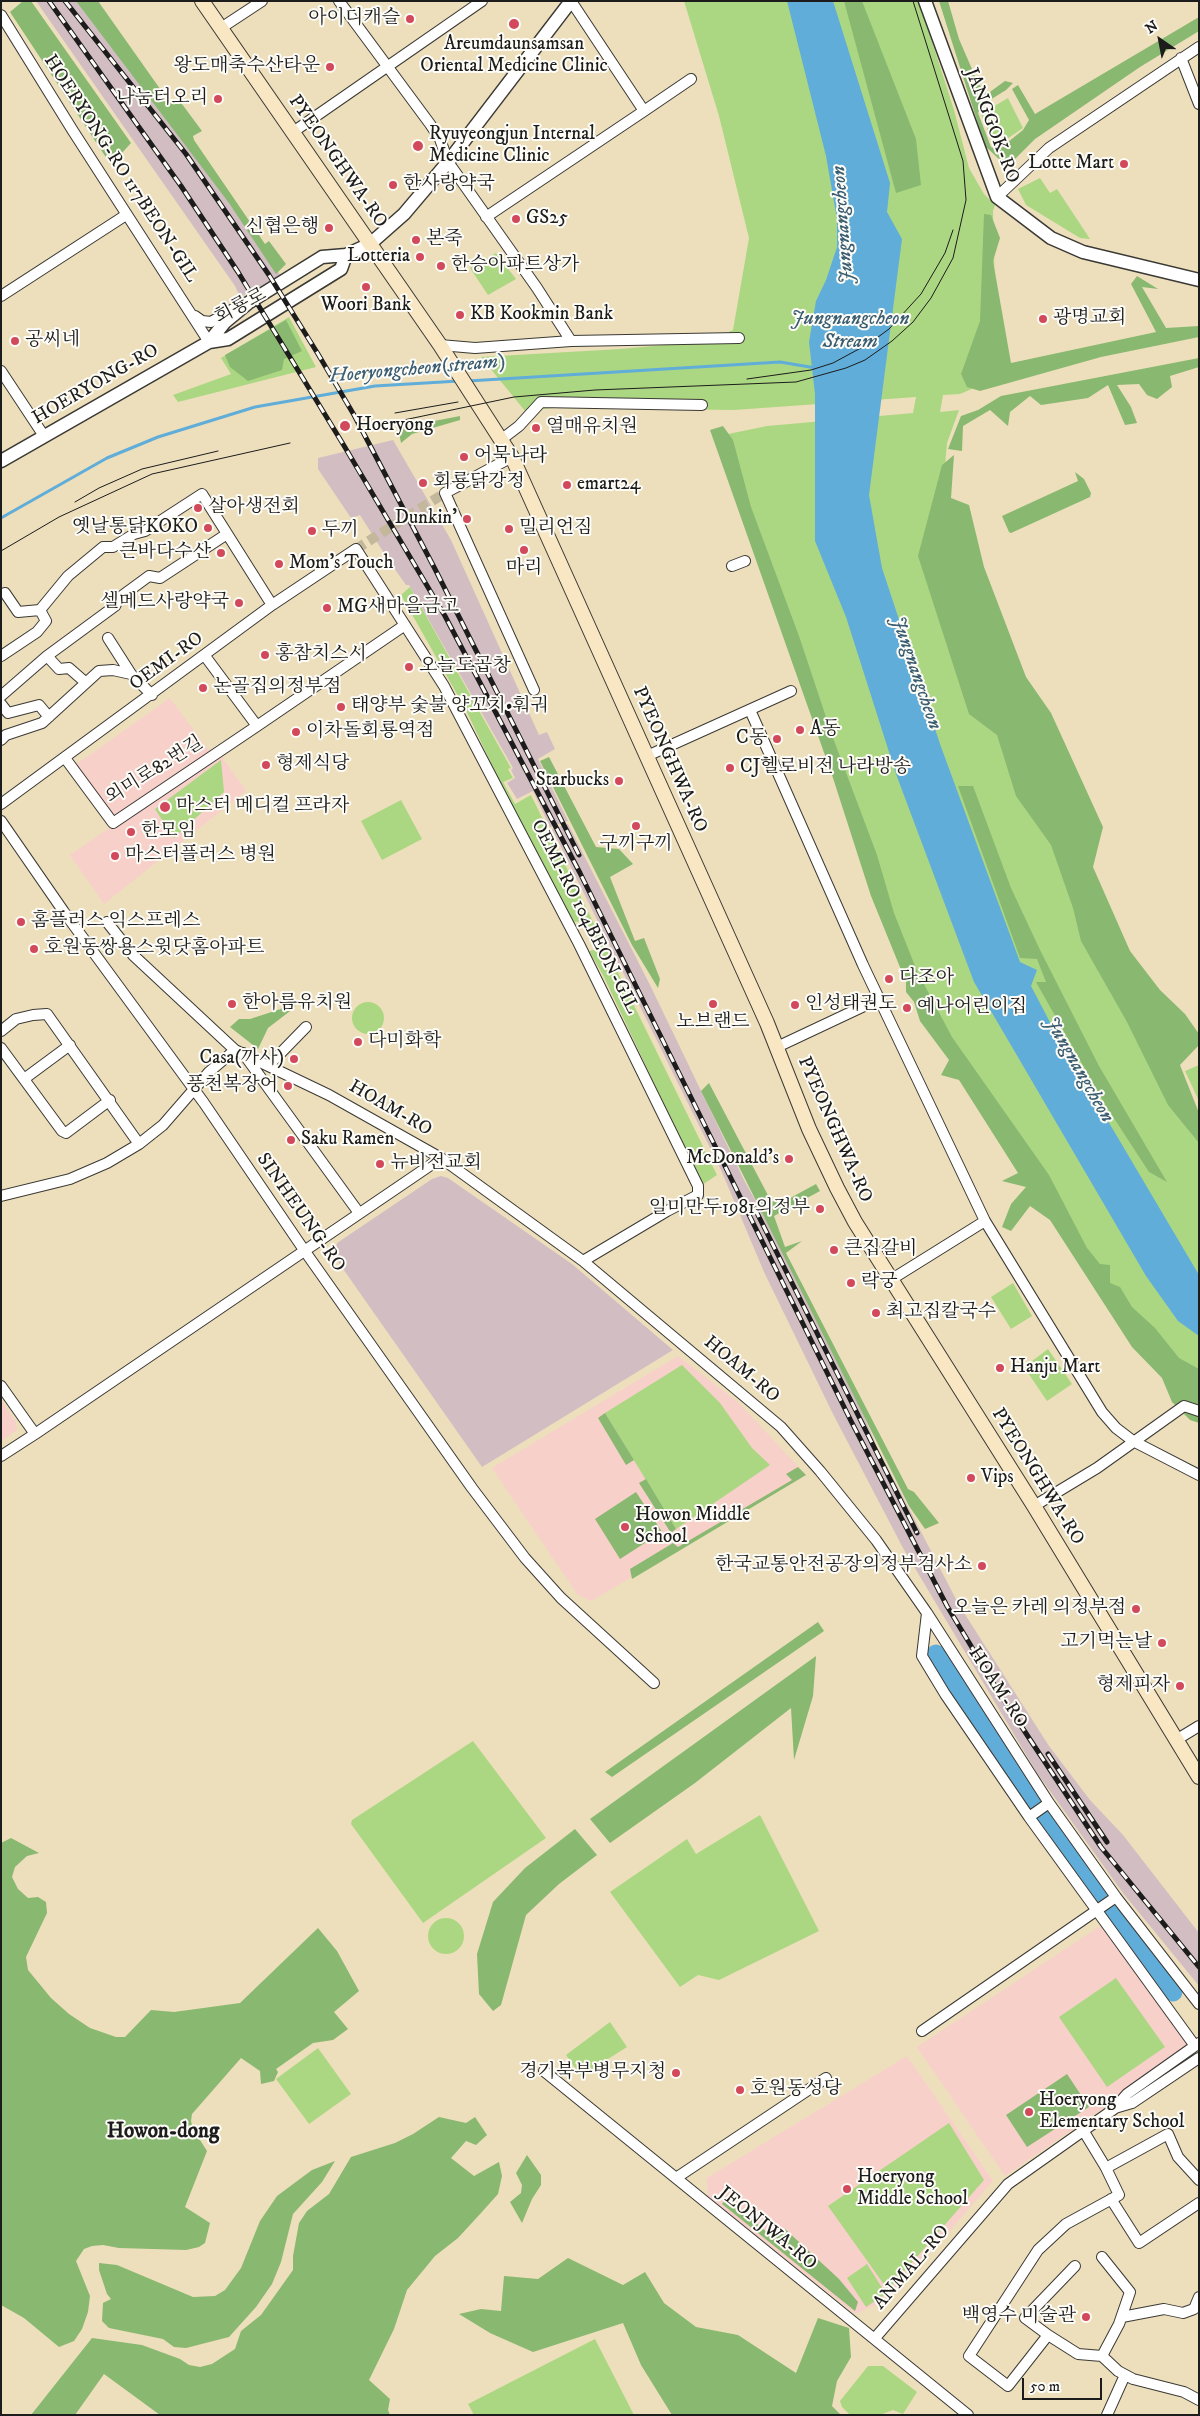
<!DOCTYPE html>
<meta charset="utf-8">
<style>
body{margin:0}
#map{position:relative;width:1200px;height:2416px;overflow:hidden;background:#eddfbc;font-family:"IM FELL DW Pica",serif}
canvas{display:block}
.frame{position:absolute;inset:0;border:2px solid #1c1c1c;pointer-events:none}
.north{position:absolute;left:1135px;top:15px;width:50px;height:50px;-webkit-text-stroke:4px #fdfcf7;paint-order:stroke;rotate:327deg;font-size:14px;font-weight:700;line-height:20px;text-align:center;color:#1c1c1c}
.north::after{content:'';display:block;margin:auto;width:18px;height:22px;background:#1c1c1c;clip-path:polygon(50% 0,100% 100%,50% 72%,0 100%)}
.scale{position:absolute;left:1022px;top:2378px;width:80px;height:22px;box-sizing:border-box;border:2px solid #1c1c1c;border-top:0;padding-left:6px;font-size:15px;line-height:18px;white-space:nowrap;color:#1c1c1c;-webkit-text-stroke:4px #fdfcf7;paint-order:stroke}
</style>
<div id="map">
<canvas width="1200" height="2416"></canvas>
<div class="frame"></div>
<div class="north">N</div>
<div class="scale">50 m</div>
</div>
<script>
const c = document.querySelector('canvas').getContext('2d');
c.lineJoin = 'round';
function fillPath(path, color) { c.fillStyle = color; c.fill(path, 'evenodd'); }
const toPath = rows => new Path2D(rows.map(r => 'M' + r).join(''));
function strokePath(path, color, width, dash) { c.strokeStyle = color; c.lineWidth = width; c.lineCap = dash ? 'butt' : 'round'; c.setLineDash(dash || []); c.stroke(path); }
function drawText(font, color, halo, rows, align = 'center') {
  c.font = font + ' "IM FELL DW Pica","Noto Serif KR",serif'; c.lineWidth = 4; c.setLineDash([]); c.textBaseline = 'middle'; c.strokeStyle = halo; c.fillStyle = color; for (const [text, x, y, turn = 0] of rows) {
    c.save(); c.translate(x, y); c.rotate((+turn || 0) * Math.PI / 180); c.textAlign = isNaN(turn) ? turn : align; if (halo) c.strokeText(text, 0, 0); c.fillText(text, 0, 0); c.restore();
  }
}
const built = toPath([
 [170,698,206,747,222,757,246,791,104,904,70,855,116,823,74,766],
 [678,1356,738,1402,806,1475,591,1601,577,1594,492,1468],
 [1,1400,16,1422,17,1430,1,1441],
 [1103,1924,1191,2048,1005,2176,917,2047],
 [907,2056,993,2181,890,2299,855,2314,708,2197,707,2178]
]);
const industrial = toPath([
 [36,1,94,1,281,276,240,297,235,286],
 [393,440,451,540,539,735,547,732,555,749,538,759,568,821,550,827,533,791,517,799,507,783,515,778,511,770,513,768,409,585,406,585,387,558,360,515,351,518,318,469,318,458],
 [568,824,650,985,744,1180,808,1296,849,1381,877,1447,959,1605,1049,1746,1090,1800,1123,1835,1199,1933,1199,1986,1123,1893,1037,1773,903,1548,833,1414,764,1272,721,1170,552,829],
 [441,1176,448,1178,572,1264,673,1350,482,1467,334,1256,337,1243,432,1179]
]);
const green = toPath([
 [684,1,919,1,954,110,969,168,984,194,995,205,993,211,997,378,960,394,943,395,940,412,959,410,947,443,940,523,1047,814,1199,1114,1199,1403,1184,1399,920,996,723,435,767,426,913,413,916,397,734,410,553,408,525,411,481,357,620,349,709,341,733,330,749,238,719,116],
 [1008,98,1023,128,995,147,981,114],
 [1040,178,1050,193,1057,189,1090,239,1080,238,1026,205,1018,189],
 [496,253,516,279,488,295,470,268],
 [289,317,316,367,178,402,173,395,231,374,221,358],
 [410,587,511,768,508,769,513,778,503,782,515,804,531,795,717,1175,702,1185,603,975,589,951,598,949,585,921,572,922,496,774,466,710,401,595],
 [221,760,224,792,174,838,155,809],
 [401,800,422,839,382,860,361,821],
 '352 1018a16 16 0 1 1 32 0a16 16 0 1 1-32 0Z',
 [1199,1065,1199,1101,1185,1071],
 [1013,1283,1032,1316,1011,1329,991,1297],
 [1048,1349,1072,1384,1047,1401,1024,1367],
 [682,1365,720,1403,752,1448,770,1465,676,1529,605,1413],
 [473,1741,546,1838,423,1923,351,1824,352,1820],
 [760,1815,819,1931,719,1980,698,1975,680,1987,610,1892,687,1839,696,1854],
 '428 1936a18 18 0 1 1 36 0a18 18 0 1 1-36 0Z',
 [1116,1978,1165,2047,1107,2087,1059,2017],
 [610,2022,627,2047,581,2076,566,2055],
 [318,2048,351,2094,309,2124,276,2079],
 [949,2123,984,2180,888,2290,828,2206],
 [867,2264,886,2294,866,2307,847,2278],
 [595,2339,634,2415,474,2415,468,2404],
 [868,2366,883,2366,917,2392,903,2414,893,2410,880,2415,850,2415,842,2407,840,2401]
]);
const forest = toPath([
 [23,1,31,1,131,143,111,165,10,12],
 [76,1,98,1,170,103,179,100,202,131,193,136,194,140,265,244,269,241,286,264,276,274,229,203],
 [844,1,862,1,916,139,921,185,896,193],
 [939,1,948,1,959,39,978,83,987,94,1005,81,1013,83,1006,90,982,105,978,113,991,147,998,150,1023,130,1029,120,1012,89,1018,85,1035,114,1199,17,1199,31,1140,67,1035,139,1011,163,1000,160,985,146],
 [984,214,991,215,1000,238,993,261,1011,363,1156,332,1131,284,1137,276,1158,289,1142,287,1166,328,1199,326,1199,337,1101,357,980,391,967,387,961,374,980,321],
 [286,320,302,351,284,359,282,370,248,381,230,367,225,355],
 [1199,358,1199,367,1170,376,1172,387,1157,399,1147,395,1139,384,1117,385,1131,407,1137,423,1125,425,1108,385,1088,398,1041,405,1030,396,1010,412,1008,426,990,410,963,426,962,451,948,449,961,416,978,410,1001,396],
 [460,416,460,420,412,434,401,443,398,428],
 [723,426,733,440,751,507,799,636,833,738,877,855,894,913,917,971,952,1037,1049,1175,1087,1248,1100,1264,1110,1265,1110,1283,1120,1287,1132,1307,1155,1328,1179,1358,1199,1369,1199,1423,1190,1420,1172,1402,1162,1378,1132,1347,1050,1220,1030,1206,1011,1231,1002,1227,1011,1204,1026,1187,1002,1181,1018,1173,959,1080,941,1075,949,1060,920,1021,914,1002,906,992,906,982,871,896,833,778,710,430],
 [954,455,951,498,969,505,984,567,1026,677,1051,713,1103,827,1093,867,1130,951,1160,990,1185,1014,1199,1034,1199,1045,1180,1065,1199,1113,1199,1143,1168,1105,1127,1022,1081,941,1073,908,1051,845,1016,796,997,735,969,714,918,556,942,465],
 [1075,472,1084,479,1091,493,1090,497,1011,533,1009,532,1002,516,1078,481],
 [549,757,596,847,619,849,633,864,610,877,635,941,644,938,660,979,658,988,632,945,540,761],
 [958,786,973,786,1011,888,1040,950,1099,1066,1167,1182,1149,1172,1106,1106,1036,982,1046,982,1037,959,1020,958],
 [296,1004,294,1008,268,1028,258,1049,230,1027,239,1019,250,1019],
 [709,1083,771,1201,781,1203,816,1184,820,1191,774,1216,785,1247,802,1241,786,1253,908,1489,914,1492,939,1523,925,1529,909,1506,701,1091],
 [605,1413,634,1460,626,1465,598,1418],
 [798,1467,806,1475,632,1579,630,1569,673,1543,678,1547,792,1480,786,1474],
 [646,1479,676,1529,671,1533,639,1483],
 [636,1492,662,1532,620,1559,595,1519],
 [818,1622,824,1631,612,1777,605,1772],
 [816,1656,813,1696,794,1760,791,1708,695,1783,610,1843,590,1819],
 [575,1829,597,1855,559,1884,526,1915,501,2005,493,2011,479,1994,477,1954,493,1902,525,1868],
 [11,1838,39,1853,27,1856,15,1867,12,1877,18,1889,28,1898,38,1897,46,1902,47,1913,26,1957,28,1970,51,1998,69,2014,90,2028,116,2037,125,2037,151,2010,174,2012,240,2003,318,1928,337,1951,359,1991,334,2012,348,2029,333,2040,313,2043,276,2069,278,2072,274,2081,261,2084,260,2071,241,2058,192,2114,191,2121,193,2129,207,2151,185,2207,210,2223,205,2243,199,2247,186,2250,119,2248,103,2245,92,2246,84,2249,76,2261,90,2296,88,2312,82,2329,74,2341,59,2347,24,2318,1,2305,1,1843],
 [1067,2074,1089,2107,1027,2147,1006,2115],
 [439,2117,466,2123,475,2117,487,2135,476,2145,466,2141,451,2158,474,2176,499,2162,502,2176,498,2194,481,2213,458,2238,435,2256,407,2290,394,2329,369,2380,390,2399,388,2410,390,2415,160,2415,104,2374,75,2415,31,2415,92,2338,142,2345,180,2359,189,2365,200,2367,212,2364,235,2349,241,2331,261,2315,293,2270,293,2256,299,2223,307,2211,329,2194,351,2157,395,2143,413,2134],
 [527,2155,541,2175,541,2185,532,2199,522,2223,510,2202,521,2193,522,2185,516,2173],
 [335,2161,322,2182,293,2214,281,2262,272,2284,256,2307,229,2337,186,2348,174,2347,163,2339,109,2328,102,2321,103,2303,111,2299,107,2294,99,2270,99,2263,117,2265,193,2297,215,2296,225,2290,241,2268,260,2221,277,2196,312,2170],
 [726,2198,774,2238,785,2229,839,2279,858,2302,855,2311,722,2204],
 [568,2258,623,2285,645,2272,664,2303,696,2327,738,2335,796,2373,818,2318,849,2328,851,2357,837,2381,832,2406,841,2415,672,2415,641,2365,623,2323,533,2352,490,2333,459,2314,481,2309,501,2311,504,2276,538,2279]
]);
const water = toPath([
 [787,1,833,1,890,183,887,212,902,239,869,495,882,568,940,744,1020,962,1037,970,1031,986,1053,1028,1199,1275,1199,1336,1178,1321,1146,1276,974,982,896,774,846,617,815,541,815,394,809,342,816,301,826,280,837,247,837,219,826,156]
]);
const stream = toPath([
 [468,381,780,362,816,368],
 [1,518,107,458,158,437,255,407,375,386,459,381]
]);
const river = toPath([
 [936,1654,1027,1794,1082,1873,1173,1992]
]);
const minorTunnel = toPath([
 [356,549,445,493]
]);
const minor = toPath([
 [339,1,430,124,440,139,448,162,537,288,571,341],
 [1,15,73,131,209,342],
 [221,28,262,1],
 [1181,58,1199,104],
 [644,111,691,79],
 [293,132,482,1],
 [997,197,1049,148,1199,47],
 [486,217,644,111,571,1],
 [1,296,126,215],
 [195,316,202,321,211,322,235,308],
 [440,345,475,348,571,341,739,338],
 [1,371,44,436],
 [502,439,519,426,541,402,702,405],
 [512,457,445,493,534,690],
 [732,566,745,561],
 [5,593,18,612,40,610],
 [108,638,131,674,152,695],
 [1,656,37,632,46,621,40,610,68,576,103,547,113,547,134,534,145,531,202,494,272,605],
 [47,656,115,606,119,598,149,576,160,578,227,534],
 [205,656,257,726,405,625],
 [1,696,47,656,59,669,69,668,85,682],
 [1,704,8,713,39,705,49,717],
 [750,710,863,965,985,1221,1102,1412,1116,1428,1133,1441,1199,1475],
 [1,740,6,735,42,723,99,671,113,670,131,674],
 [647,756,791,691],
 [65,758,113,823,257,726],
 [1,804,272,605,356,549,444,686,579,944,698,1186,698,1195,667,1211,583,1261],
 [1,821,64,912,204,1103,304,1250,472,1488,525,1558,561,1598,654,1683],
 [107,922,133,955,235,1050,329,1095,441,1158,583,1261,781,1427,820,1471,876,1540,927,1613,1049,1803,1116,1897,1199,2004],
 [1,1031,16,1019,33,1015,47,1014,139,1144],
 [777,1047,879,999],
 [1,1048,62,1131,66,1133,110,1100],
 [243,1053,359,1213],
 [269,1065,306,1027],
 [24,1079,70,1045],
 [1,1196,70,1179,107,1163,139,1144,163,1125,209,1072,235,1050],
 [892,1279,985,1221],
 [1,1386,35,1434,441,1158],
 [1,1456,35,1434],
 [1034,1506,1097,1468,1184,1406,1199,1411],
 [927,1613,922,1656,945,1694,1029,1817,1195,2046],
 [1176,1740,1199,1726],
 [1029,1817,1049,1803],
 [922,2031,1116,1897],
 [544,2071,968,2415],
 [1115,2108,1132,2103,1199,2058],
 [1083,2130,1106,2168,1168,2134,1178,2157,1199,2180],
 [1106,2168,1119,2195,1066,2224,1038,2250,969,2356,1008,2386,1048,2335,1078,2354,1102,2356,1118,2371,1133,2379,1184,2392,1199,2400],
 [676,2178,826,2078],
 [1111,2199,1139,2243,1199,2203],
 [1102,2257,1130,2292,1119,2324,1102,2356],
 [1122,2317,1164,2309,1183,2313,1194,2309,1199,2297],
 [1048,2335,1025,2318,1075,2266],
 [875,2338,1008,2184,1114,2109,1127,2094,1199,2043],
 [1107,2415,1125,2375]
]);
const tertiary = toPath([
 [925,1,997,197,1051,238,1083,252,1199,280],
 [209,342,225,322,248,303,322,257,346,255,370,244,404,214,448,162,571,1],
 [1,461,209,342,228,339,341,269,346,255]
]);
const secondary = toPath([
 [202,1,440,345,512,457,767,1023,809,1129,837,1188,855,1222,1034,1506,1199,1777]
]);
const tram = toPath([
 [747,379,811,370,833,363,870,343,889,329,921,294,945,253,953,230],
 [395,413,458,402],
 [399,421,514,397,595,390,796,382,846,368,865,360,892,341,913,322,931,298,953,258,966,200,963,161,913,1],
 [75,502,99,488,142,469,218,451],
 [1,551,59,517,152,474,290,443]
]);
const rail = toPath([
 [49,1,181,186,238,272,343,444,445,616,580,873,851,1421,947,1606,1000,1694,1101,1847,1199,1967],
 [65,1,186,154,269,275,318,354,354,415,435,569,579,855],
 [755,1209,917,1533],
 [1048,1754,1107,1842]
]);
const markers = [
 [410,19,5,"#d1495b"],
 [514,24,6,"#d1495b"],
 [330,67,5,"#d1495b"],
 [218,99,5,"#d1495b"],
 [418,146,6,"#d1495b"],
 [1124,164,5,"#d1495b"],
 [393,185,5,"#d1495b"],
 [516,219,5,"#d1495b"],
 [329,228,5,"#d1495b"],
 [416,240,5,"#d1495b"],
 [420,257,5,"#d1495b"],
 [441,266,5,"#d1495b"],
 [366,287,5,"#d1495b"],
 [460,315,5,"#d1495b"],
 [1043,319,5,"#d1495b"],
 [15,341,5,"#d1495b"],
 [345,426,6,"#d1495b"],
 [536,428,5,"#d1495b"],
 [464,457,5,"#d1495b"],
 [423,483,5,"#d1495b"],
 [567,485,5,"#d1495b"],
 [198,508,5,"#d1495b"],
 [467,519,5,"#d1495b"],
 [208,528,5,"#d1495b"],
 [509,529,5,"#d1495b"],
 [312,531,5,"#d1495b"],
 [524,550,5,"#d1495b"],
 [221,553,5,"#d1495b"],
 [279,564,5,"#d1495b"],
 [239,603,5,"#d1495b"],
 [327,608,5,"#d1495b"],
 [265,655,5,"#d1495b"],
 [409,667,5,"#d1495b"],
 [203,688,5,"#d1495b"],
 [341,707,5,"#d1495b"],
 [800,730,5,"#d1495b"],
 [296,732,5,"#d1495b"],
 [777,739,5,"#d1495b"],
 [266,765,5,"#d1495b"],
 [730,768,5,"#d1495b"],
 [619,781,5,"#d1495b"],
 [165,807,6,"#d1495b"],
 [636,826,5,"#d1495b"],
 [131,832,5,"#d1495b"],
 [115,856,5,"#d1495b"],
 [21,922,5,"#d1495b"],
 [34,949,5,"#d1495b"],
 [889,979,5,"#d1495b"],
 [232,1004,5,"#d1495b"],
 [713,1004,5,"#d1495b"],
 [795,1005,5,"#d1495b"],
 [907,1008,5,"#d1495b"],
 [358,1042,5,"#d1495b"],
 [294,1059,5,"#d1495b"],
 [288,1086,5,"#d1495b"],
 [291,1140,5,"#d1495b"],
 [789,1159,5,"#d1495b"],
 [380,1164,5,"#d1495b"],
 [820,1209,5,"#d1495b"],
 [834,1250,5,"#d1495b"],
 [851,1283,5,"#d1495b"],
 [876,1313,5,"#d1495b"],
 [1000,1368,5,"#d1495b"],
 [971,1478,5,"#d1495b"],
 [625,1527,5,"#d1495b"],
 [982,1566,5,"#d1495b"],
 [1136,1609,5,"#d1495b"],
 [1162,1643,5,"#d1495b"],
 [1180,1686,5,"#d1495b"],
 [676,2073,5,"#d1495b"],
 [740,2090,5,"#d1495b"],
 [1029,2112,5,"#d1495b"],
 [847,2189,5,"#d1495b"],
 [1086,2317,5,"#d1495b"]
];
const poiNames = [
 ["아이디캐슬",400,19,"right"],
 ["Areumdaunsamsan",514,45,"center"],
 ["Oriental Medicine Clinic",514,67,"center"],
 ["왕도매축수산타운",320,67,"right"],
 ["나눔터오리",208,99,"right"],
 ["Ryuyeongjun Internal",429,135],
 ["Medicine Clinic",429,157],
 ["Lotte Mart",1114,164,"right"],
 ["한사랑약국",403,185],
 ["GS25",526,219],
 ["신협은행",319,228,"right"],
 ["본죽",426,240],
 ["Lotteria",410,257,"right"],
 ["한승아파트상가",451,266],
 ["Woori Bank",366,306,"center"],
 ["KB Kookmin Bank",470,315],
 ["광명교회",1053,319],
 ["공씨네",25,341],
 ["Hoeryong",356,426],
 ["열매유치원",546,428],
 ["어묵나라",474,457],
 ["회룡닭강정",433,483],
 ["emart24",577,485],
 ["살아생전회",208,508],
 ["Dunkin'",457,519,"right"],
 ["옛날통닭KOKO",198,528,"right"],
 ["밀리언짐",519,529],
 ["두끼",322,531],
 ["큰바다수산",211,553,"right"],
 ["Mom's Touch",289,564],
 ["마리",524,569,"center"],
 ["셀메드사랑약국",229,603,"right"],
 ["MG새마을금고",337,608],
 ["홍참치스시",275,655],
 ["오늘도곱창",419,667],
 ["논골집의정부점",213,688],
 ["태양부 숯불 양꼬치•훠궈",351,707],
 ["A동",810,730],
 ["이차돌회룡역점",306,732],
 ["C동",767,739,"right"],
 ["형제식당",276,765],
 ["CJ헬로비전 나라방송",740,768],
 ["Starbucks",609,781,"right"],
 ["마스터 메디컬 프라자",176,807],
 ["한모임",141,832],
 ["구끼구끼",636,845,"center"],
 ["마스터플러스 병원",125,856],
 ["홈플러스 익스프레스",31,922],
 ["호원동쌍용스윗닷홈아파트",44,949],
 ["다조아",899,979],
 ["한아름유치원",242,1004],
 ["인성태권도",805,1005],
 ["예나어린이집",917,1008],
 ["노브랜드",713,1023,"center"],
 ["다미화학",368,1042],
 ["Casa(까사)",284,1059,"right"],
 ["풍천복장어",278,1086,"right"],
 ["Saku Ramen",301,1140],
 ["McDonald's",779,1159,"right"],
 ["뉴비전교회",390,1164],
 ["일미만두1981의정부",810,1209,"right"],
 ["큰집갈비",844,1250],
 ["락궁",861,1283],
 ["최고집칼국수",886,1313],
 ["Hanju Mart",1010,1368],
 ["Vips",981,1478],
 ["Howon Middle",635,1516],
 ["School",635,1538],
 ["한국교통안전공장의정부검사소",972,1566,"right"],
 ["오늘은 카레 의정부점",1126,1609,"right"],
 ["고기먹는날",1152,1643,"right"],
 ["형제피자",1170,1686,"right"],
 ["경기북부병무지청",666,2073,"right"],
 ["호원동성당",750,2090],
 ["Hoeryong",1039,2101],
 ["Elementary School",1039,2123],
 ["Hoeryong",857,2178],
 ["Middle School",857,2200],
 ["백영수 미술관",1076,2317,"right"]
];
const streetNames = [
 ["JANGGOK-RO",991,126,69],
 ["PYEONGHWA-RO",337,162,55],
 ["HOERYONG-RO 117BEON-GIL",120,169,57],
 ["회룡로",241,307,-28],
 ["HOERYONG-RO",96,385,-30],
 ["OEMI-RO",167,662,-36],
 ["PYEONGHWA-RO",669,760,66],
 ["외미로82번길",155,771,-32],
 ["OEMI-RO 104BEON-GIL",584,917,63],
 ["HOAM-RO",390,1109,30],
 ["PYEONGHWA-RO",834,1130,66],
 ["SINHEUNG-RO",300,1213,55],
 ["HOAM-RO",741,1370,40],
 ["PYEONGHWA-RO",1037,1477,58],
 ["HOAM-RO",997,1688,57],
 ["JEONJWA-RO",767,2229,39],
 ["ANMAL-RO",912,2268,-49]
];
const waterNames = [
 ["Jungnangcheon",844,225,-94],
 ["Jungnangcheon",850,320],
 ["Stream",850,343],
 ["Hoeryongcheon(stream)",417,370,-5],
 ["Jungnangcheon",915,673,71],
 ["Jungnangcheon",1078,1070,60]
];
const quarterNames = [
 ["Howon-dong",163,2133]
];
fillPath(built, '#f7d0ca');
fillPath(industrial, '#d2bec2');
fillPath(green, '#acd782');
fillPath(forest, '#89b870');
fillPath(water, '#60add9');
strokePath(stream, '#60add9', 3);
strokePath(river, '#60add9', 19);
strokePath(minorTunnel, '#c3b89c', 10, [10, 5]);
strokePath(minor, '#3b3934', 12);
strokePath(tertiary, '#3b3934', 15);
strokePath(secondary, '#3b3934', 16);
strokePath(minor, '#fff', 10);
strokePath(tertiary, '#fff', 12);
strokePath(secondary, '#f9e7c3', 14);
strokePath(tram, '#1c1c1c', 1);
strokePath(rail, '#1c1c1c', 5);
strokePath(rail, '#fdfcf7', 3, [9]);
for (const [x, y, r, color] of markers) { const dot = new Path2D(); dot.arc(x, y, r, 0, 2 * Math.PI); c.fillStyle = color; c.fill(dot); strokePath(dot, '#fdfcf7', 2); }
drawText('19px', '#1c1c1c', '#fdfcf7', poiNames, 'left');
drawText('19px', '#1c1c1c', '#fdfcf7', streetNames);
drawText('italic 20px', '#3b5d71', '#fdfcf7', waterNames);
drawText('bold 21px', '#1c1c1c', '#fdfcf7', quarterNames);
</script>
